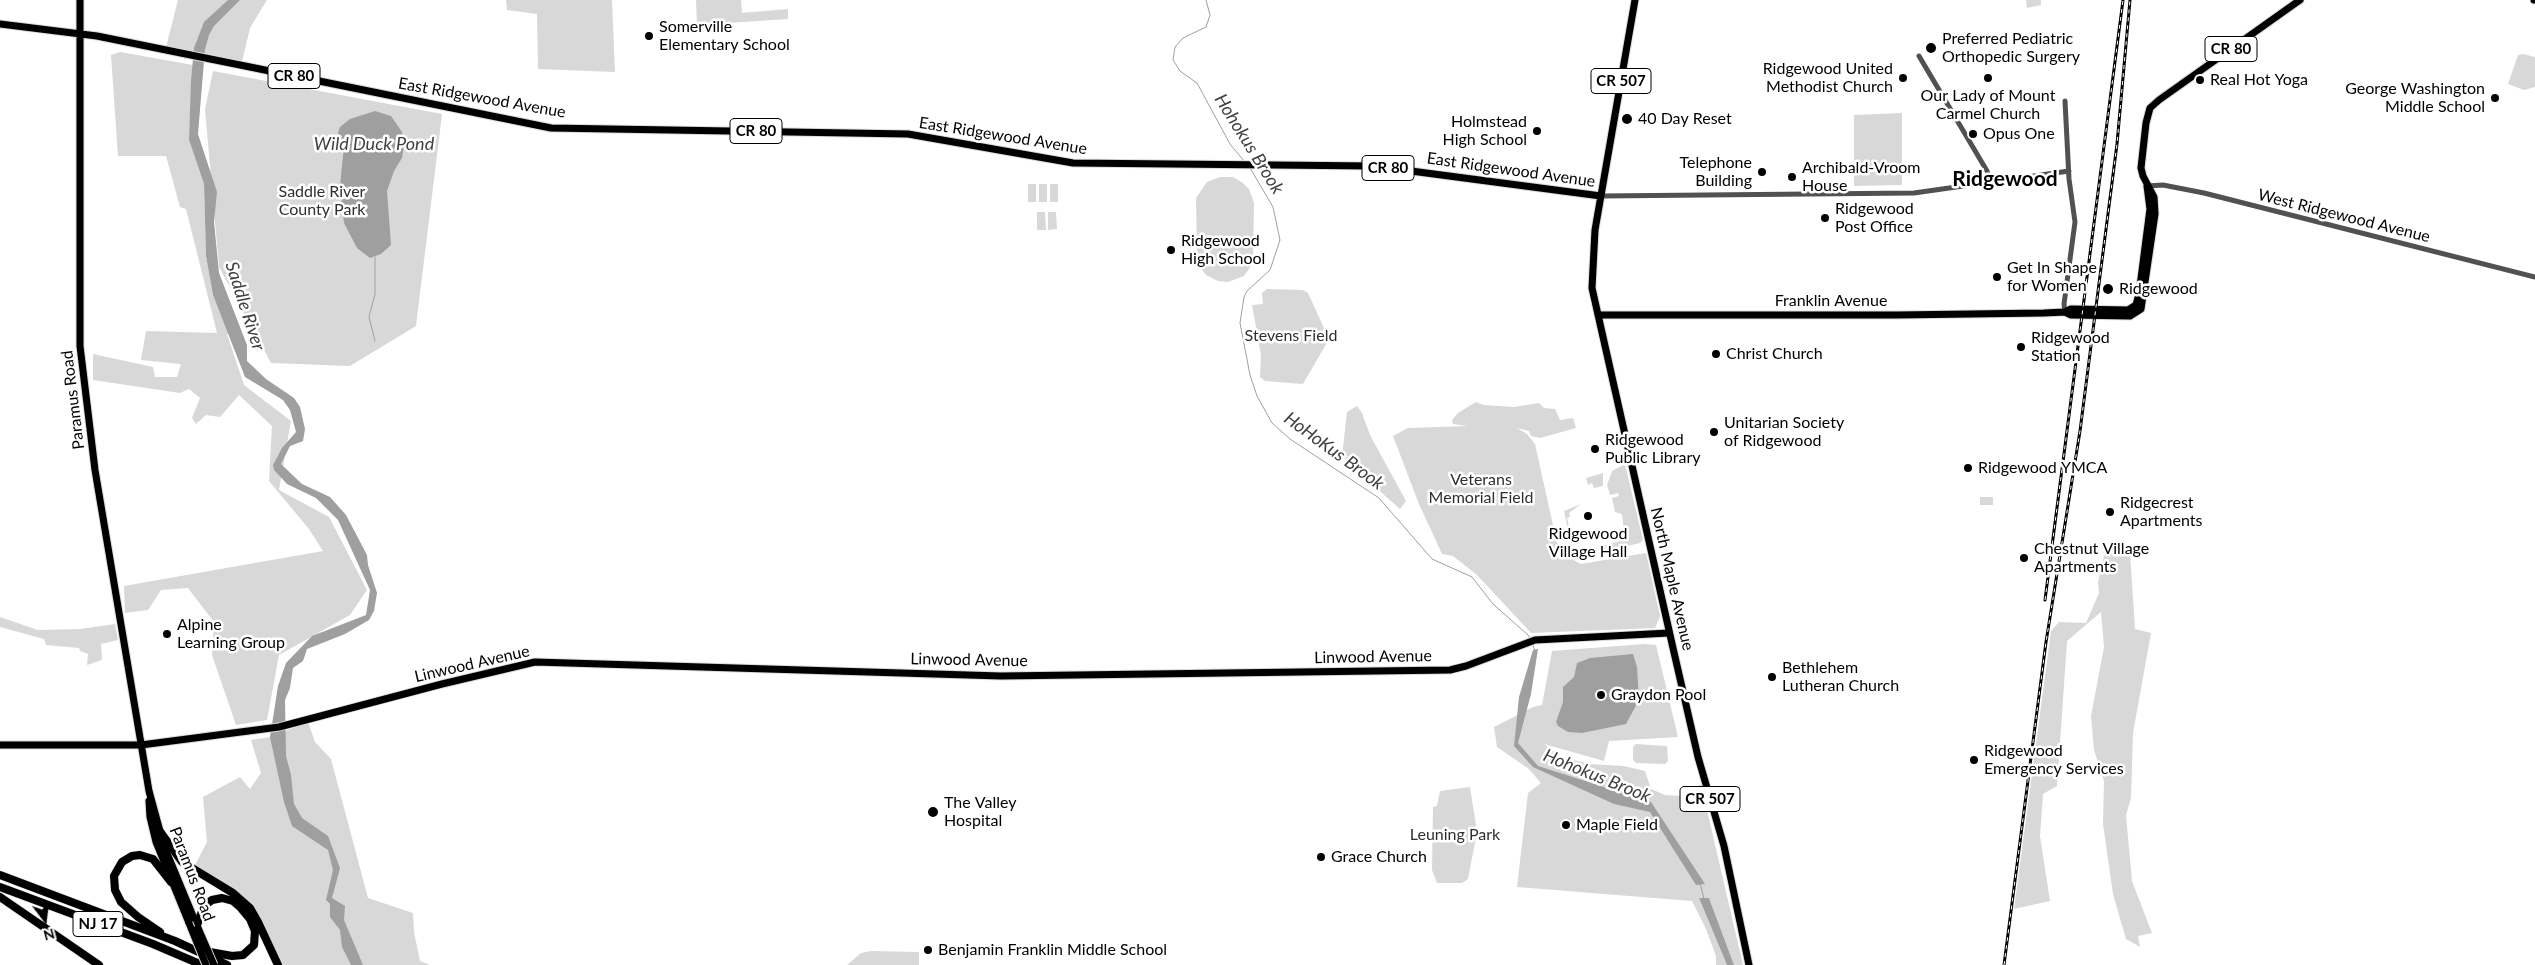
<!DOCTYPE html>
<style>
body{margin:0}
#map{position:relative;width:2535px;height:965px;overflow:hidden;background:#fff;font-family:Lato,sans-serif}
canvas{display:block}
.north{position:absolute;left:20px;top:895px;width:50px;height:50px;-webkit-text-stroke:4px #fff;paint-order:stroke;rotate:165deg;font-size:14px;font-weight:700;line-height:20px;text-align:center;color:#000}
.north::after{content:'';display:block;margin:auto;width:18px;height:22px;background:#000;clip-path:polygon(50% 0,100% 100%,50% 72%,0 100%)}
</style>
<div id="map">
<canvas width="2535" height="965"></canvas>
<div class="north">N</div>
</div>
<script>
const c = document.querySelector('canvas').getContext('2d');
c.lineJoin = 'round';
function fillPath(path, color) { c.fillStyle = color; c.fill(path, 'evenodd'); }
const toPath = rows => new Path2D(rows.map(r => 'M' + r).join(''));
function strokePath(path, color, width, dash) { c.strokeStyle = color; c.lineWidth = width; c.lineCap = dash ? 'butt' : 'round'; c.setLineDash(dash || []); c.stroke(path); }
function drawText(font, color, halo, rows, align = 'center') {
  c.font = font + ' Lato,sans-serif'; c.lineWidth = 5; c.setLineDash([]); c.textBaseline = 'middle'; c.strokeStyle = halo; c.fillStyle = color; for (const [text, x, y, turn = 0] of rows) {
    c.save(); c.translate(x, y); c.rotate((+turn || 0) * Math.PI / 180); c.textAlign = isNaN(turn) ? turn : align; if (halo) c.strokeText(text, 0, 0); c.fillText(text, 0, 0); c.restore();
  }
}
const green = toPath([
 [178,0,267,0,250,28,241,66,165,51],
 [506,0,612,0,615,72,538,69,537,14,507,10],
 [696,0,741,0,742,13,788,9,788,19,697,25],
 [2026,0,2041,0,2041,5,2027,8],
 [120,52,193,65,189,140,204,184,206,256,213,295,229,334,227,334,244,385,291,421,279,490,329,517,367,590,350,615,279,655,267,720,236,725,212,655,214,622,188,588,161,590,148,610,125,613,124,586,323,551,309,529,269,481,272,426,239,395,220,417,206,415,196,424,192,418,200,398,189,389,180,393,93,380,93,354,153,367,155,377,177,377,181,364,141,360,146,331,217,333,186,209,180,207,166,156,118,156,111,55],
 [2523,54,2535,57,2535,87,2524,90,2508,84,2518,55],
 [213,71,442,114,416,326,350,366,271,363,219,267,205,109],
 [1902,113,1902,185,1854,186,1854,115],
 [1220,177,1233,177,1243,183,1249,189,1254,203,1253,263,1244,276,1228,282,1218,281,1206,275,1200,267,1197,254,1196,198,1207,182],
 [1028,184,1036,184,1036,202,1028,202],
 [1039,184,1047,184,1047,202,1039,202],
 [1050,184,1058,184,1058,202,1050,202],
 [1037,212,1045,212,1046,230,1037,230],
 [1048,212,1056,212,1057,229,1048,230],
 [1267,289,1303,290,1308,293,1329,339,1303,384,1265,381,1260,377,1261,355,1252,305,1263,304,1262,293],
 [1476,402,1484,405,1514,407,1539,403,1544,408,1555,409,1560,420,1573,418,1576,428,1540,438,1531,436,1529,431,1517,428,1527,434,1535,444,1559,552,1561,556,1568,557,1581,564,1646,553,1660,616,1655,628,1531,633,1477,575,1453,556,1442,554,1419,504,1393,436,1408,428,1468,426,1453,424,1452,420,1458,413],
 [1357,406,1362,413,1370,435,1406,501,1400,509,1365,478,1351,461,1342,457,1347,412],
 [1625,464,1643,540,1640,543,1603,552,1601,546,1625,540,1622,514,1615,512,1612,498,1619,496,1618,493,1610,495,1607,485,1612,471],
 [1603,473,1603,486,1594,488,1592,483,1588,485,1586,478],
 [1980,497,1993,497,1993,505,1980,505],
 [1581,504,1569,513,1570,517,1567,518,1570,530,1576,537,1589,534,1592,538,1576,543,1570,540,1564,511],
 [2106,548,2130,553,2135,629,2151,633,2133,733,2131,798,2126,815,2132,881,2152,933,2138,936,2140,947,2126,939,2113,894,2103,824,2104,781,2094,750,2091,716,2104,647,2101,612,2067,641,2057,786,2043,794,2040,836,2050,901,2014,909,2051,631,2059,622,2086,623,2099,593,2098,582],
 [0,617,38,630,80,629,115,624,118,640,101,644,102,660,87,665,88,654,80,651,79,648,46,645,44,639,0,627],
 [1644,644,1656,645,1678,737,1609,741,1604,761,1544,744,1561,757,1590,764,1624,766,1645,771,1651,789,1665,795,1684,796,1701,784,1743,965,1734,965,1709,898,1699,898,1727,965,1716,965,1716,956,1706,929,1692,901,1517,887,1528,793,1541,783,1529,769,1497,747,1494,727,1533,707,1542,705,1552,651],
 [308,722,315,742,331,759,368,898,413,913,414,932,420,961,430,965,283,965,250,903,194,867,207,842,203,797,240,777,250,789,261,773,251,740,270,737],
 [1636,744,1667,746,1668,761,1665,764,1636,763,1633,760,1633,747],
 [1470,787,1477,832,1468,879,1462,883,1437,883,1432,870,1433,807,1437,806,1440,791],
 [871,951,919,952,919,965,847,965,861,953]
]);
const water = toPath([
 [228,0,240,0,214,26,209,35,205,49,198,134,217,192,214,222,219,273,247,345,247,361,266,379,294,398,300,407,305,429,303,441,290,446,281,464,302,484,330,497,346,515,367,555,368,565,377,593,374,611,369,620,345,634,307,649,303,661,293,668,290,688,285,700,286,756,291,775,294,804,302,818,328,836,340,868,332,898,345,906,344,920,363,965,351,965,342,947,340,930,330,917,330,904,326,900,333,870,328,850,292,826,284,802,270,737,278,686,286,663,312,636,366,615,370,590,338,520,316,498,287,484,274,470,273,465,282,448,296,432,290,410,283,400,245,377,213,295,206,256,204,184,189,140,191,81,194,48,204,22],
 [375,111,391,116,402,132,404,145,402,158,394,171,387,191,391,245,381,254,370,258,357,248,344,223,340,186,344,146,338,133,340,127,350,119],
 [1538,649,1531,694,1518,743,1538,766,1651,802,1705,884,1696,885,1650,812,1614,804,1533,767,1514,746,1519,697,1533,650],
 [1633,654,1637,667,1639,700,1626,724,1582,733,1568,732,1558,726,1556,722,1563,702,1563,687,1574,677,1577,663,1590,658],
 [1699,898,1709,898,1734,965,1727,965]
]);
const stream = toPath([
 [1206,0,1210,15,1206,27,1183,38,1175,47,1173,60,1180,71,1197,83,1230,144,1244,161],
 [1250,168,1273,207,1280,240,1270,270,1247,291,1244,297,1240,323,1250,375,1257,396,1272,423,1290,439,1379,498,1432,559,1472,577,1493,604,1528,635,1531,640],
 [375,341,369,317,375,294,375,257],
 [1532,643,1535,651],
 [1700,883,1704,899]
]);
const minor = toPath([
 [1919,56,1987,171,1991,182],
 [2065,101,2069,179,2075,222,2064,304,2065,312],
 [2147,186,2163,185,2204,193,2535,277],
 [1601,196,1914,193,2069,171]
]);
const major = toPath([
 [80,0,80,346,95,470,149,791,164,846,198,928],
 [1635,0,1595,230,1592,288,1673,648,1698,757,1724,846,1749,965],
 [2534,0,2535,0],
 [0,24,97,36,551,128,908,134,1073,163,1373,166,1601,196],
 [2065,312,2071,315,2130,316,2141,309,2155,214,2154,197,2143,176,2141,168,2146,123,2150,108,2159,100,2300,0],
 [1598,315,1897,315,2044,313,2065,312,2071,309,2128,310,2136,305,2139,294,2150,209,2147,186],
 [0,745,141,745,279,727,442,684,535,662,1001,676,1450,670,1466,666,1535,640,1669,633],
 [149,801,150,817,156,842,189,923]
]);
const highway = toPath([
 [159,830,182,862,233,893,250,908,258,922,278,965],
 [0,875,175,941,227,965],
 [0,887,153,944,202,965],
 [0,897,99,965],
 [197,925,204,906,212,900,222,898,233,901,240,907,250,919,255,931,254,945,243,955,232,956,204,951],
 [160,932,138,917,121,902,115,890,114,876,122,862,132,856,140,855,153,859,171,882]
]);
const rail = toPath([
 [2045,600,2123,0],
 [2004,965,2046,642,2080,431,2117,144,2130,0]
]);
const majorBridge = toPath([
 [189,923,206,965],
 [198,928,214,965]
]);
const markers = [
 [649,36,5,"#000"],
 [1931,48,6,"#000"],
 [1903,78,5,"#000"],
 [1988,78,5,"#000"],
 [2200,80,5,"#000"],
 [2495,98,5,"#000"],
 [1627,119,6,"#000"],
 [1537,131,5,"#000"],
 [1973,134,5,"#000"],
 [1762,172,5,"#000"],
 [1792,177,5,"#000"],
 [1825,218,5,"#000"],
 [1171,250,5,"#000"],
 [1997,277,5,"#000"],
 [2108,289,6,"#000"],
 [2021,347,5,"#000"],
 [1716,354,5,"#000"],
 [1714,432,5,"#000"],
 [1595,449,5,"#000"],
 [1968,468,5,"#000"],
 [2110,512,5,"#000"],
 [1588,516,5,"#000"],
 [2024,558,5,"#000"],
 [167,634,5,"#000"],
 [1772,677,5,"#000"],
 [1601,695,5,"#000"],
 [1974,760,5,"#000"],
 [933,812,6,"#000"],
 [1566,825,5,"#000"],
 [1321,857,5,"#000"],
 [928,950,5,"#000"]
];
const shields = [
 [2231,49,52],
 [294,76,52],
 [1621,81,60],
 [756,131,52],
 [1388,168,52],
 [1710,799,60],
 [98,924,50]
];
const shieldNames = [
 ["CR 80",2231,49],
 ["CR 80",294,76],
 ["CR 507",1621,81],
 ["CR 80",756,131],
 ["CR 80",1388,168],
 ["CR 507",1710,799],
 ["NJ 17",98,924]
];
const poiNames = [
 ["Somerville",659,27],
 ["Elementary School",659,45],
 ["Preferred Pediatric",1942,39],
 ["Orthopedic Surgery",1942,57],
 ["Ridgewood United",1893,69,"right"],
 ["Methodist Church",1893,87,"right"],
 ["Real Hot Yoga",2210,80],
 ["George Washington",2485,89,"right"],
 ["Middle School",2485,107,"right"],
 ["Our Lady of Mount",1988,96,"center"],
 ["Carmel Church",1988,114,"center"],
 ["40 Day Reset",1638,119],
 ["Holmstead",1527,122,"right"],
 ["High School",1527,140,"right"],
 ["Opus One",1983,134],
 ["Telephone",1752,163,"right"],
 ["Building",1752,181,"right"],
 ["Archibald-Vroom",1802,168],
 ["House",1802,186],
 ["Ridgewood",1835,209],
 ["Post Office",1835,227],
 ["Ridgewood",1181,241],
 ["High School",1181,259],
 ["Get In Shape",2007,268],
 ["for Women",2007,286],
 ["Ridgewood",2119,289],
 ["Ridgewood",2031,338],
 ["Station",2031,356],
 ["Christ Church",1726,354],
 ["Unitarian Society",1724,423],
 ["of Ridgewood",1724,441],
 ["Ridgewood",1605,440],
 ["Public Library",1605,458],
 ["Ridgewood YMCA",1978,468],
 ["Ridgecrest",2120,503],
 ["Apartments",2120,521],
 ["Ridgewood",1588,534,"center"],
 ["Village Hall",1588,552,"center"],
 ["Chestnut Village",2034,549],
 ["Apartments",2034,567],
 ["Alpine",177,625],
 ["Learning Group",177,643],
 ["Bethlehem",1782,668],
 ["Lutheran Church",1782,686],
 ["Graydon Pool",1611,695],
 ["Ridgewood",1984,751],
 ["Emergency Services",1984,769],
 ["The Valley",944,803],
 ["Hospital",944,821],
 ["Maple Field",1576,825],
 ["Grace Church",1331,857],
 ["Benjamin Franklin Middle School",938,950]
];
const streetNames = [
 ["East Ridgewood Avenue",482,98,10],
 ["East Ridgewood Avenue",1003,136,9],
 ["East Ridgewood Avenue",1511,170,8],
 ["West Ridgewood Avenue",2344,216,14],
 ["Franklin Avenue",1831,301],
 ["Paramus Road",73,400,-97],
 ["North Maple Avenue",1672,579,77],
 ["Linwood Avenue",1373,657,-1],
 ["Linwood Avenue",969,660,1],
 ["Linwood Avenue",472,664,-13],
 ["Paramus Road",192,874,69]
];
const parkNames = [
 ["Saddle River",322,192],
 ["County Park",322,210],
 ["Stevens Field",1291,336],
 ["Veterans",1481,480],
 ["Memorial Field",1481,498],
 ["Leuning Park",1455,835]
];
const waterNames = [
 ["Wild Duck Pond",374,144],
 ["Hohokus Brook",1249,144,58],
 ["Saddle River",245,306,72],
 ["HoHoKus Brook",1334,451,36],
 ["Hohokus Brook",1597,776,22]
];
const districtNames = [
 ["Ridgewood",2005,179]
];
fillPath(green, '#d8d8d8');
fillPath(water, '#9f9f9f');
strokePath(stream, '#9f9f9f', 1);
strokePath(major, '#dbdbdb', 9);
strokePath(highway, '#dbdbdb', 9);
strokePath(minor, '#515151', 5);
strokePath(major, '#000', 7);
strokePath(highway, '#000', 8);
strokePath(rail, '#000', 3);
strokePath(rail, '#fff', 1, [4]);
strokePath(majorBridge, '#dbdbdb', 9, []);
strokePath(majorBridge, '#000', 7);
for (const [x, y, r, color] of markers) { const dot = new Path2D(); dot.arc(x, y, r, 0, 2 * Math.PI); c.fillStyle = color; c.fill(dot); strokePath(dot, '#fff', 2); }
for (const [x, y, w] of shields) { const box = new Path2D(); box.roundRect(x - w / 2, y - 12.5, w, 25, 4); c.fillStyle = '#fff'; c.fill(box); strokePath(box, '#000', 1); }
drawText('bold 15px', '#000', null, shieldNames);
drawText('16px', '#000', '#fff', poiNames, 'left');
drawText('16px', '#000', '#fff', streetNames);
drawText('16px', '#2f2f2f', '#fff', parkNames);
drawText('italic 18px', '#404040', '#fff', waterNames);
drawText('bold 21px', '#000', '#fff', districtNames);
</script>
